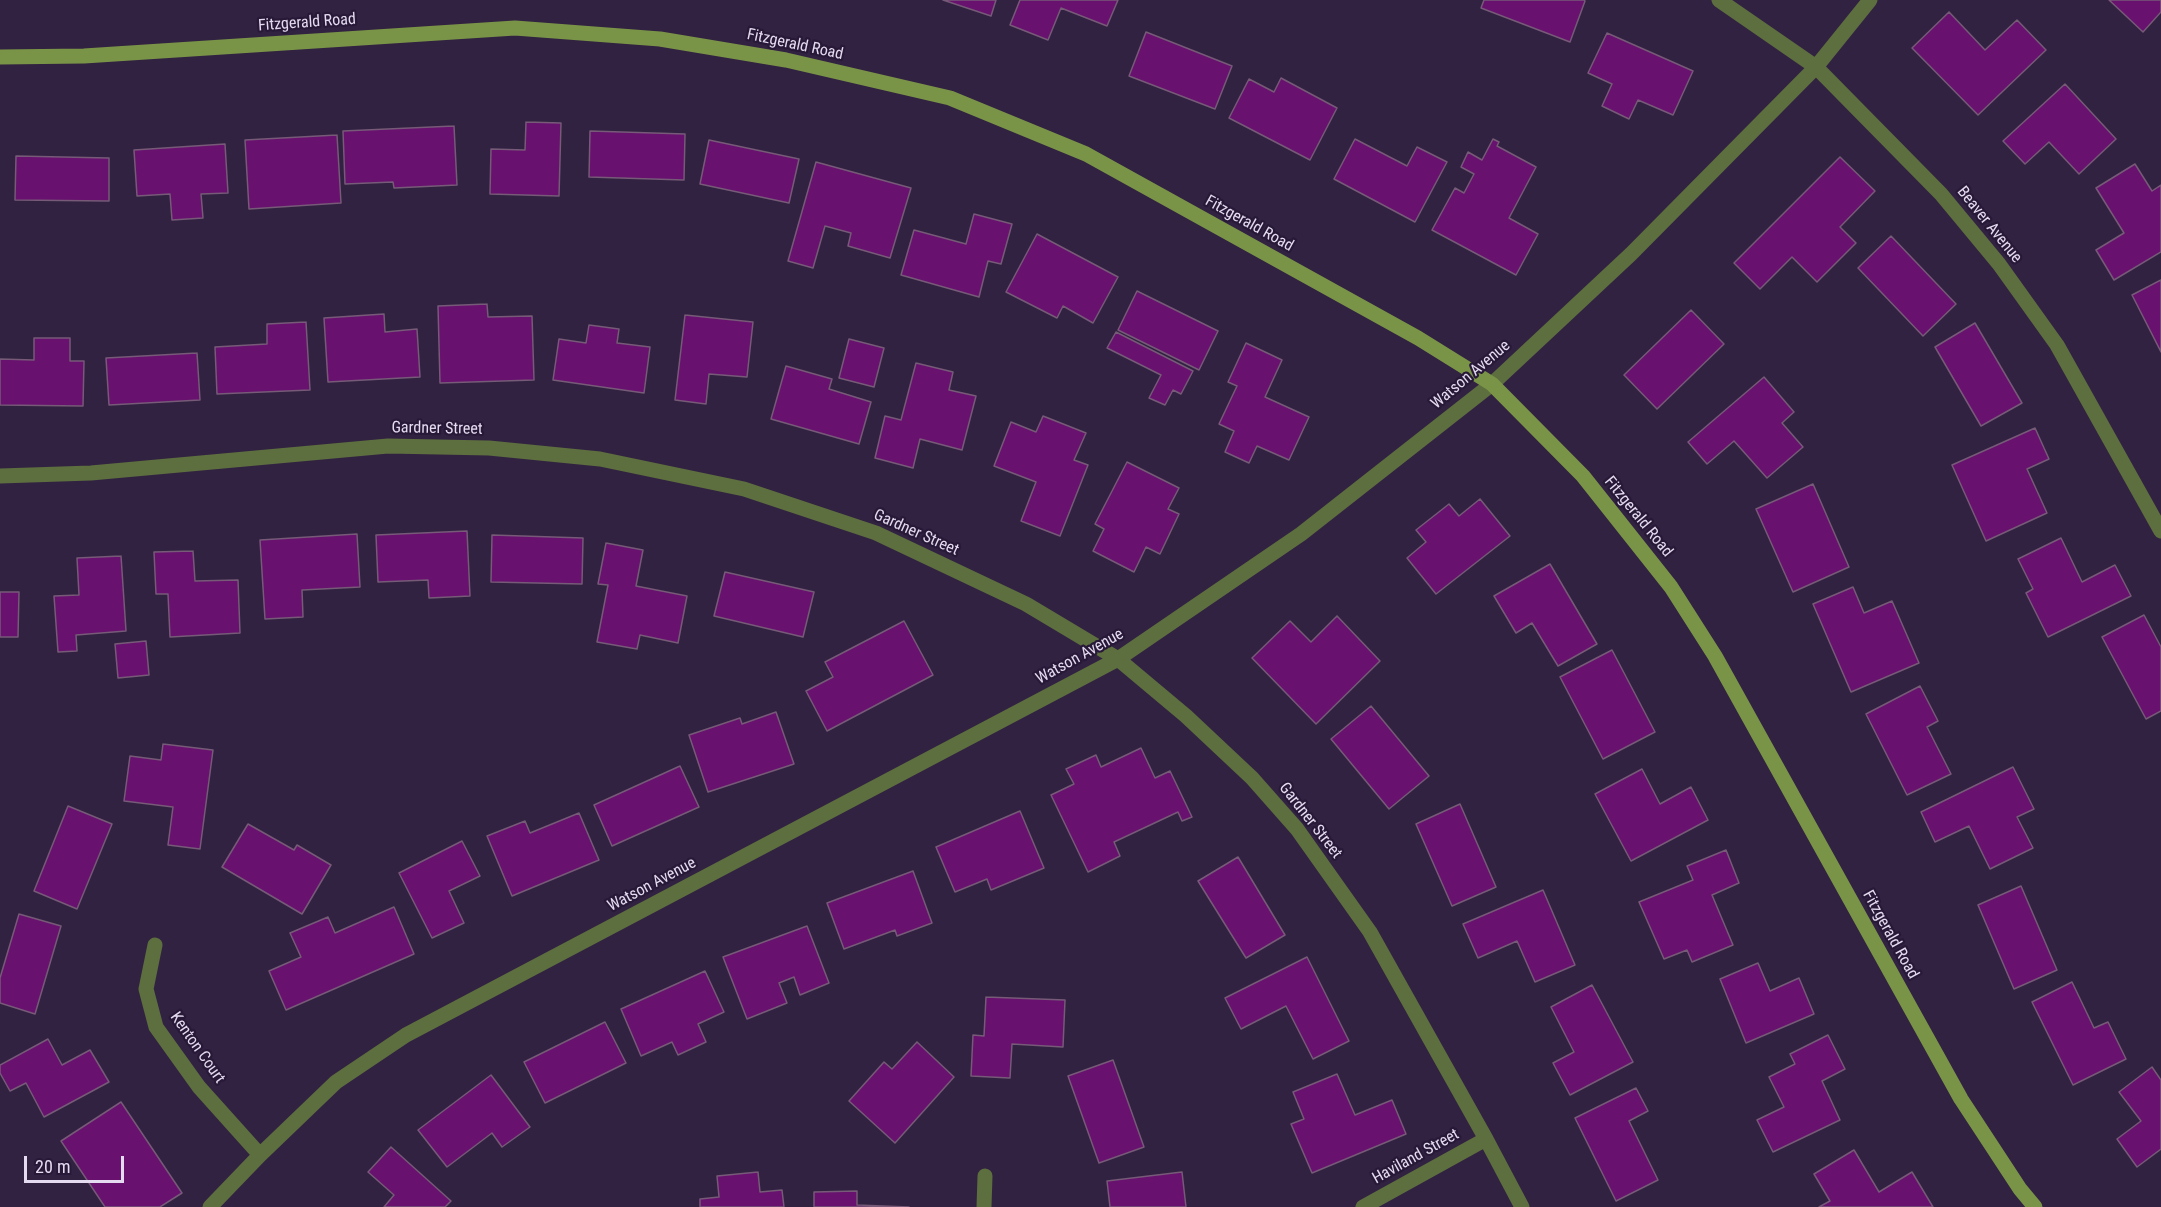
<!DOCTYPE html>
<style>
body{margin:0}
#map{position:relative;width:2161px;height:1207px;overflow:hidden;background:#312241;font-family:"Roboto Condensed",sans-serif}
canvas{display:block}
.scale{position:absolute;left:24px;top:1156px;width:100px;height:27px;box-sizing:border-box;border:3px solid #e4dbf0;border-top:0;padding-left:8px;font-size:18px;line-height:21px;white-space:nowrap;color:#e4dbf0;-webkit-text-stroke:4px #271937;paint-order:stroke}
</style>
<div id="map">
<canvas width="2161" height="1207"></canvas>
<div class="scale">20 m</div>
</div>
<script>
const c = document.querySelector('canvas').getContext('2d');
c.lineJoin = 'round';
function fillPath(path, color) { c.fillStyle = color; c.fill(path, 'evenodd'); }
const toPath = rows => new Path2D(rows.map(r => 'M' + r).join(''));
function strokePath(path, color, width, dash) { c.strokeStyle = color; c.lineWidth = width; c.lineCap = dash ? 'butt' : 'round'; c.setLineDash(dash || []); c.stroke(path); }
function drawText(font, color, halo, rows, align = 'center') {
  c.font = font + ' "Roboto Condensed",sans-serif'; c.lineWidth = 4.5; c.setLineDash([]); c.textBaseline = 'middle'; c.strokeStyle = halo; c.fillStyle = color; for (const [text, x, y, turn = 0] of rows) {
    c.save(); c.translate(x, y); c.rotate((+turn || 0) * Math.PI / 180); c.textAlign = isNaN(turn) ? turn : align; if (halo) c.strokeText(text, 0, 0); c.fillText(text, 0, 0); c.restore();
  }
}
const building = toPath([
 [943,0,996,0,991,16,943,0],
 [1020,0,1118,0,1107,26,1061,8,1048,40,1010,25,1020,0],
 [1484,0,1584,0,1585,1,1570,42,1481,8,1484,0],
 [2109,0,2161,0,2161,12,2143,32,2109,0],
 [1949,12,1985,50,2017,20,2046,50,1978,115,1912,48,1949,12],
 [1146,32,1232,66,1215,109,1129,76,1146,32],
 [1607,33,1693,71,1673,115,1638,100,1629,119,1602,106,1612,84,1588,73,1607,33],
 [1281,78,1337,108,1310,160,1229,118,1249,79,1274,92,1281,78],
 [2065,84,2116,139,2079,174,2049,142,2025,164,2003,141,2065,84],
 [526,122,561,123,559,196,490,194,491,149,525,150,526,122],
 [454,126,457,185,394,188,393,182,345,184,343,131,454,126],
 [590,131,685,134,684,180,589,177,590,131],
 [337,135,341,203,249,209,245,140,337,135],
 [1355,139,1407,166,1417,147,1447,162,1415,222,1334,179,1355,139],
 [1493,139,1499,142,1497,146,1536,167,1509,218,1538,234,1516,275,1432,230,1455,188,1464,193,1474,174,1461,167,1468,152,1482,160,1493,139],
 [709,140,799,159,789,203,700,184,709,140],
 [225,144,228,193,201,194,203,218,172,220,170,194,137,196,134,150,225,144],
 [16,156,109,158,109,201,15,200,16,156],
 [1840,157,1875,191,1840,227,1856,243,1817,282,1792,257,1760,289,1734,263,1840,157],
 [816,162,911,188,890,258,848,246,851,233,825,226,813,268,788,261,816,162],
 [2135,164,2152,191,2161,185,2161,252,2114,280,2096,250,2124,233,2096,188,2135,164],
 [974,214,1012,224,1001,264,988,261,979,297,901,275,914,230,966,244,974,214],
 [1037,234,1118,277,1093,323,1063,306,1057,318,1006,292,1037,234],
 [1891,236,1956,304,1923,336,1858,268,1891,236],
 [2161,280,2161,352,2132,295,2161,280],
 [1137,291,1218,331,1199,370,1118,330,1137,291],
 [487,304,488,317,532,316,534,380,440,383,438,306,487,304],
 [1691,310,1724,344,1657,409,1624,375,1691,310],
 [384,314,385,332,417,329,420,377,328,382,324,318,384,314],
 [685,315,753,322,747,377,709,374,706,404,675,400,685,315],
 [306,322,310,390,217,394,215,347,267,344,267,324,306,322],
 [1975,323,2022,403,1981,426,1935,347,1975,323],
 [589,325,619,329,617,343,650,347,644,393,553,380,559,339,586,343,589,325],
 [1116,332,1193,371,1181,394,1173,390,1165,405,1149,398,1161,375,1107,348,1116,332],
 [34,338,70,338,70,361,84,361,83,406,0,405,0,359,34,360,34,338],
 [849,339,884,348,874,387,839,378,849,339],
 [1246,343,1282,360,1265,397,1309,417,1289,460,1257,446,1249,463,1225,452,1234,431,1219,424,1237,386,1228,382,1246,343],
 [197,353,200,400,109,405,106,358,197,353],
 [916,363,953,372,949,390,976,396,962,450,920,439,913,468,875,458,885,416,901,420,916,363],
 [786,366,832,379,829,389,871,402,859,444,771,419,786,366],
 [1764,377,1794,412,1782,423,1803,447,1767,478,1734,441,1707,464,1688,442,1764,377],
 [1043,416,1086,433,1074,460,1088,465,1060,536,1021,521,1036,482,994,466,1011,422,1036,432,1043,416],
 [2035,428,2049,459,2027,469,2047,513,1986,541,1952,465,2035,428],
 [1127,462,1179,488,1168,509,1179,514,1160,554,1146,547,1134,572,1093,551,1104,529,1095,524,1127,462],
 [1813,484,1849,567,1793,592,1756,509,1813,484],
 [1480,499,1510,536,1436,594,1407,558,1426,542,1416,530,1449,504,1459,516,1480,499],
 [467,531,470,596,429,598,428,580,378,582,376,535,467,531],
 [357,534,360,587,302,590,303,617,265,619,260,540,357,534],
 [492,535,583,538,582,584,491,582,492,535],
 [2061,538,2082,582,2115,565,2131,596,2048,637,2026,593,2033,589,2018,559,2061,538],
 [606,543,643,550,636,586,687,596,678,643,640,635,637,649,597,642,608,585,598,584,606,543],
 [193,551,195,581,238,580,240,633,170,637,168,594,156,594,154,552,193,551],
 [121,556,126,631,76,635,77,651,58,652,54,596,79,595,77,558,121,556],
 [1550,564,1597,644,1558,666,1532,623,1516,633,1494,596,1550,564],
 [725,572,814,592,803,637,714,616,725,572],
 [1853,587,1864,613,1892,601,1919,663,1851,692,1813,604,1853,587],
 [0,592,19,592,18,637,0,637,0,592],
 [2144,615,2161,647,2161,711,2146,719,2102,637,2144,615],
 [1337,616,1380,661,1316,724,1252,658,1290,621,1311,642,1337,616],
 [904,621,933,675,827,731,806,691,833,677,825,662,904,621],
 [146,641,149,675,118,678,115,644,146,641],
 [1612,650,1655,732,1603,759,1560,677,1612,650],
 [1920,686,1938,721,1927,727,1951,774,1907,795,1866,714,1920,686],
 [1371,706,1429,776,1389,809,1331,739,1371,706],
 [776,712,794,764,708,792,689,735,740,718,742,724,776,712],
 [163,744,213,750,200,849,168,845,173,807,124,801,130,756,161,760,163,744],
 [1141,748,1155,778,1170,771,1192,817,1182,821,1178,812,1114,842,1120,856,1088,872,1051,795,1074,784,1066,769,1096,755,1101,767,1141,748],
 [680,766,699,807,612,846,594,805,680,766],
 [2013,767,2034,809,2017,817,2033,848,1990,869,1969,826,1935,842,1921,812,2013,767],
 [1642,769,1660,804,1691,787,1708,820,1631,861,1595,794,1642,769],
 [1460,804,1496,887,1452,906,1416,824,1460,804],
 [68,806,112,824,77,909,34,891,68,806],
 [1020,811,1044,868,991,890,987,879,955,892,936,847,1020,811],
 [579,813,599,860,512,896,487,836,525,821,530,833,579,813],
 [248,824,294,850,297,845,331,865,302,914,222,867,248,824],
 [462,841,480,876,449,891,464,923,432,938,399,873,462,841],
 [1726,850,1739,883,1712,895,1733,945,1692,962,1687,950,1664,959,1639,902,1693,880,1687,866,1726,850],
 [1238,857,1285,935,1246,958,1198,881,1238,857],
 [913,871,932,923,897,936,895,930,844,949,827,903,913,871],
 [2021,886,2057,970,2014,989,1978,905,2021,886],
 [1543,890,1575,965,1535,982,1517,941,1478,958,1463,924,1543,890],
 [394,907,414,954,286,1010,269,971,301,957,290,933,328,917,335,933,394,907],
 [19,914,61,926,35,1014,0,1003,0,978,19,914],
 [807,926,829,983,800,995,794,977,779,983,787,1003,747,1019,723,957,807,926],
 [1307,957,1349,1041,1313,1059,1286,1006,1241,1029,1225,998,1307,957],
 [1758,963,1770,991,1799,978,1814,1014,1746,1043,1720,979,1758,963],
 [705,971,724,1012,698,1024,706,1042,678,1055,672,1042,641,1056,621,1009,705,971],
 [2072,982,2094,1028,2108,1022,2126,1059,2073,1085,2032,1002,2072,982],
 [1592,985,1633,1062,1570,1095,1553,1063,1574,1052,1551,1007,1592,985],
 [986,997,1065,1000,1063,1047,1012,1044,1010,1078,971,1076,973,1035,984,1036,986,997],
 [605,1022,626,1063,545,1103,524,1062,605,1022],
 [1828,1035,1845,1069,1822,1081,1840,1120,1773,1152,1757,1120,1784,1107,1769,1077,1795,1064,1790,1054,1828,1035],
 [48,1039,62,1065,90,1050,109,1082,44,1117,26,1083,10,1091,0,1073,0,1065,48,1039],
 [917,1042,954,1077,895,1143,849,1101,884,1062,892,1069,917,1042],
 [1113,1060,1144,1147,1099,1163,1068,1076,1113,1060],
 [2152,1067,2161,1080,2161,1149,2137,1167,2117,1139,2141,1121,2119,1092,2152,1067],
 [1337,1074,1355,1115,1392,1100,1406,1134,1312,1173,1291,1124,1304,1119,1293,1092,1337,1074],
 [491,1075,530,1127,502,1147,492,1133,447,1167,418,1130,491,1075],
 [1636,1088,1648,1111,1629,1121,1658,1180,1616,1201,1575,1118,1636,1088],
 [121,1102,182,1193,160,1207,105,1207,61,1141,121,1102],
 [391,1147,451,1201,445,1207,384,1207,394,1195,368,1172,391,1147],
 [1854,1150,1879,1192,1912,1172,1933,1207,1819,1207,1830,1201,1814,1174,1854,1150],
 [758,1172,760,1192,782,1190,784,1207,700,1207,700,1199,719,1197,717,1176,758,1172],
 [1182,1172,1186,1207,1110,1207,1107,1181,1182,1172],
 [857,1191,857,1205,909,1207,814,1207,814,1192,857,1191]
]);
const minor = toPath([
 [1719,0,1816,67,1941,194,1999,264,2057,345,2161,531],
 [0,476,91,473,388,446,489,448,600,459,744,489,876,533,1026,604,1118,659,1186,716,1252,778,1297,829,1370,932,1486,1139,1522,1207],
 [155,945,146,989,156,1027,199,1087,260,1155],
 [210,1207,260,1155,336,1082,406,1035,1118,659,1301,534,1492,384,1631,254,1816,67,1870,0],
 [984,1207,985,1176],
 [1363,1207,1486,1139]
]);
const secondary = toPath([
 [0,57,84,56,515,28,660,39,786,60,950,98,1086,154,1418,338,1492,384,1583,476,1671,587,1715,656,1961,1099,2020,1189,2035,1207]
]);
const streetNames = [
 ["Fitzgerald Road",307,23,-4],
 ["Fitzgerald Road",795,45,12],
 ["Fitzgerald Road",1249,224,29],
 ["Beaver Avenue",1989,225,51],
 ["Watson Avenue",1471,375,-40],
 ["Gardner Street",437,429,1],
 ["Fitzgerald Road",1638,517,51],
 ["Gardner Street",916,533,24],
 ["Watson Avenue",1080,657,-29],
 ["Gardner Street",1310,821,52],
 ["Watson Avenue",652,885,-28],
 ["Fitzgerald Road",1890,935,61],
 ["Kenton Court",197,1048,55],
 ["Haviland Street",1416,1157,-29]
];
fillPath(building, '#68116e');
strokePath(building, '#765a78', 1.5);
strokePath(minor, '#5d6e3f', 15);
strokePath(secondary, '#7a9447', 15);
drawText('16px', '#e4dbf0', '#271937', streetNames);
</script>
